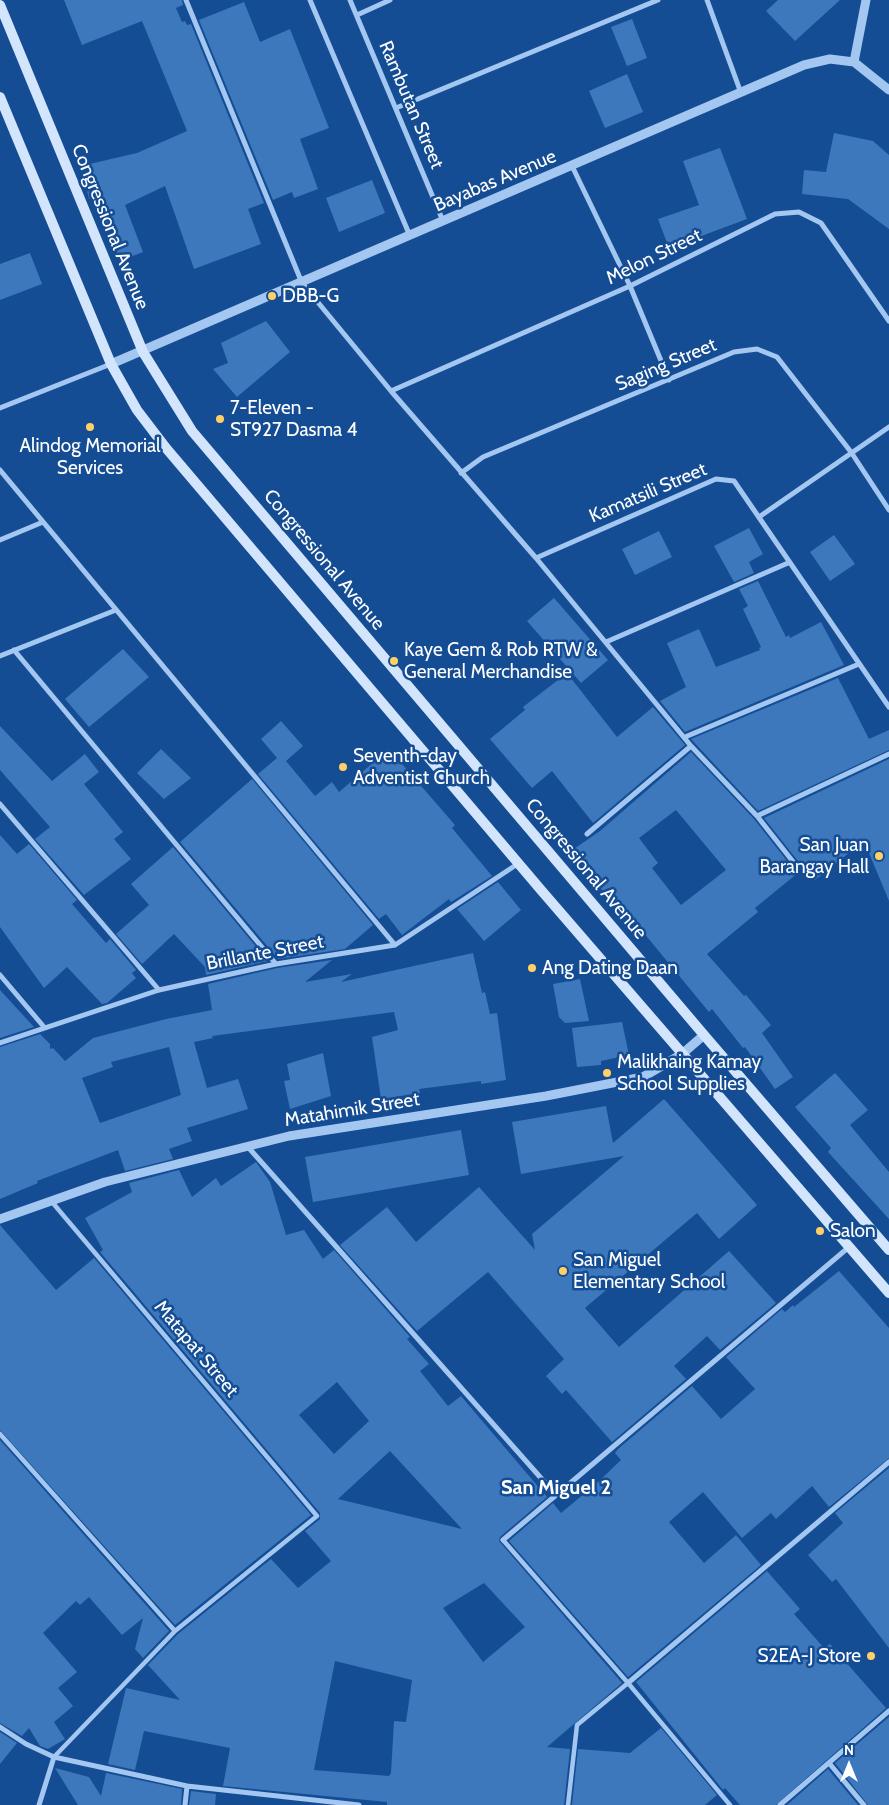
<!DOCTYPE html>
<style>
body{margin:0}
#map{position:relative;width:889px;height:1805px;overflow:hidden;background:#154d94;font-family:Cabin,sans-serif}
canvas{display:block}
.north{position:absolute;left:824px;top:1740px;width:50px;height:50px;-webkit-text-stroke:4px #154d94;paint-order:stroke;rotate:0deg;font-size:14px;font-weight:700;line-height:20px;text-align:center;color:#fff}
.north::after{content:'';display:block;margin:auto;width:18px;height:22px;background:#fff;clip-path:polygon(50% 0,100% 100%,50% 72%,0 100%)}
</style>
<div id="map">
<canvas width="889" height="1805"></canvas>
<div class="north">N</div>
</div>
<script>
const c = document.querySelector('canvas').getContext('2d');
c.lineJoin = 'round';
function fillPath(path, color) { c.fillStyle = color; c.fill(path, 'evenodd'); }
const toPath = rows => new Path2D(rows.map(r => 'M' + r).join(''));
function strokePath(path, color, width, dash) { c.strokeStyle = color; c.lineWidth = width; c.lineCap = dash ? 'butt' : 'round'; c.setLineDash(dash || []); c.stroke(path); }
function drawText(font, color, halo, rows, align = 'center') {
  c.font = font + ' Cabin,sans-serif'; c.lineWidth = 5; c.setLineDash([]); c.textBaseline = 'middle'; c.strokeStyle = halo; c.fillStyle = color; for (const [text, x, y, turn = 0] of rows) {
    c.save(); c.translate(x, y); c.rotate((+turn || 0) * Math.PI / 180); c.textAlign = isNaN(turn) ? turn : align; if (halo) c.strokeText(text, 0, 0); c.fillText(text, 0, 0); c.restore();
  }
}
const building = toPath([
 [64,0,182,0,183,5,176,8,182,22,185,21,187,25,191,24,264,203,248,209,261,244,194,269,165,186,125,205,143,252,120,261,96,197,89,199,81,166,137,153,187,131,142,21,82,45],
 [778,0,840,0,795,41,766,11],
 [244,2,260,42,290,29,329,128,300,139,318,189,294,198,292,192,273,200,199,20],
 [632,19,647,58,627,66,611,27],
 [627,74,643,112,605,128,589,91],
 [834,133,873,141,889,155,889,229,848,199,802,194,804,170,826,172],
 [720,148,747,219,669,248,658,219,699,205,683,161],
 [372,180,385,213,339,232,326,198],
 [30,253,42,284,0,300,0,264],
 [266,321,290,352,237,397,213,369,228,363,221,343],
 [749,528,763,554,749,562,754,573,734,582,714,546],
 [659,531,672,557,635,575,622,549],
 [834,535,855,564,830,581,810,552],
 [758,581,786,637,789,635,790,638,821,622,844,665,685,732,660,701,686,687,667,643,699,629,716,667,760,650,759,648,761,647,743,609,748,606,739,589],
 [554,598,608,660,581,683,527,621],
 [123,649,149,677,89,727,65,699],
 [567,673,617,737,653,707,685,745,593,823,552,771,532,788,490,739,525,710,523,707],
 [838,678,869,739,889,730,889,750,758,811,691,739],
 [281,721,303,746,286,761,315,796,332,782,339,792,389,749,455,825,452,828,492,876,451,902,449,899,402,935,386,914,379,919,258,774,277,758,261,739],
 [0,726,52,781,85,754,99,772,84,784,123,832,114,839,131,859,84,895,35,839,50,827,0,770],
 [161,749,191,778,164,799,137,773],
 [691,752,754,819,795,871,799,872,755,908,758,912,707,954,744,996,746,995,771,1025,762,1033,793,1077,775,1089,745,1047,743,1048,712,1009,709,1012,638,926,633,929,571,851,600,831],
 [676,810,726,870,681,905,652,868,658,863,639,838],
 [889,759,889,901,864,841,815,880,805,868,802,870,801,865,764,818],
 [252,779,373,925,345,949,278,959,180,842],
 [0,835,17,854,29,844,77,900,72,904,106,943,110,939,136,970,132,973,136,978,107,1003,102,1004,67,967,44,988,0,927],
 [173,847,268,961,206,975,205,967,174,934,142,964,116,934,149,905,131,884],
 [498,882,521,910,484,941,457,909],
 [473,953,482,993,485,992,490,1014,497,1013,506,1080,481,1084,481,1081,419,1089,420,1093,381,1099,372,1037,398,1030,394,1012,212,1036,213,1038,194,1042,207,1088,238,1079,248,1109,187,1128,192,1141,169,1149,173,1159,125,1171,118,1150,37,1181,38,1183,0,1199,0,1047,40,1034,50,1044,50,1049,53,1048,65,1061,93,1038,166,1019,212,1010,208,984,277,968,332,960,305,982,352,974,341,982],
 [169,1047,181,1095,100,1123,82,1078,113,1067,111,1062],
 [580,979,589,1021,565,1023,559,1017,553,984],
 [0,990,34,1027,0,1038],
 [622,1022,629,1055,601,1061,601,1065,577,1067,572,1028],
 [323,1053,331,1096,290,1109,284,1081,290,1080,287,1064],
 [835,1073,868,1110,850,1125,889,1172,889,1219,828,1152,831,1148,795,1107],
 [664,1099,757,1205,719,1239,697,1213,585,1308,619,1347,729,1251,776,1303,720,1350,707,1336,674,1366,686,1379,612,1442,566,1390,562,1394,546,1376,564,1359,488,1272,417,1331,340,1245,387,1207,416,1242,479,1187,535,1250,532,1234,624,1156,521,1174,512,1122,606,1106,613,1143],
 [461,1130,469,1175,313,1202,305,1157],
 [256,1162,270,1182,286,1235,304,1230,323,1259,334,1250,410,1337,407,1339,429,1364,420,1371,448,1406,461,1396,547,1497,500,1537,499,1541,622,1683,547,1747,570,1749,564,1805,387,1805,387,1802,223,1786,230,1748,144,1731,135,1770,108,1764,126,1688,180,1700,148,1665,178,1634,271,1559,298,1588,331,1561,305,1531,320,1519,320,1513,100,1252,103,1250,85,1218,132,1192,129,1183,179,1170,192,1197,216,1178,221,1186],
 [337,1382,369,1421,334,1454,299,1415],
 [390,1451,462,1529,338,1499],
 [484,1583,525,1627,483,1662,443,1608],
 [335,1661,412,1680,406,1722,394,1721,391,1773,389,1776,314,1770],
 [0,1225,56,1290,94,1258,311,1515,175,1625,0,1430],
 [839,1271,889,1328,889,1458,829,1507,812,1486,776,1519,771,1513,742,1538,703,1492,669,1522,704,1563,736,1535,761,1565,628,1677,509,1541,553,1503,561,1513,597,1483,621,1460,615,1453,618,1449,692,1386,721,1419,755,1389,726,1357,782,1309,785,1312,793,1305,794,1307],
 [0,1440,169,1631,143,1658,135,1649,143,1618,122,1635,89,1597,80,1605,76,1601,43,1633,77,1672,58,1688,73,1706,54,1722,65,1739,48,1749,40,1746,29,1728,22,1736,0,1723],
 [889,1468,889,1648,836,1579,832,1582,808,1555,843,1523,835,1513],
 [767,1571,800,1609,794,1614,824,1648,830,1644,886,1708,776,1805,740,1805,725,1788,723,1790,636,1682],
 [889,1717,889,1805,868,1805,835,1763],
 [661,1728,717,1795,705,1805,572,1805,578,1749,630,1753],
 [0,1732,17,1743,0,1764],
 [55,1768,89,1777,101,1796,106,1773,182,1789,181,1805,78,1805],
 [828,1769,858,1805,787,1805],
 [191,1791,216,1794,215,1805,189,1805]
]);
const pedestrian = toPath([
 [52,1202,317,1516,175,1631,54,1757],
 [0,1434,175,1631],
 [503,1540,628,1683,730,1805],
 [568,1805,577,1725,628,1683]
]);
const minor = toPath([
 [186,0,302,283,391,391,536,558,691,746,757,816,798,868],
 [310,0,410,236],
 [350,0,443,221],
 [707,0,741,93],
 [357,15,390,0],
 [396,108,658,0],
 [572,166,630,286,669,380],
 [391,391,630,286,775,214,799,212,821,223,889,321],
 [0,408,111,364],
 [0,470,395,945],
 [461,473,483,457,734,352,757,349,777,357,851,452,889,510],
 [759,517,889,427],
 [0,540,43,522],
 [536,558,716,479,734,481,889,707],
 [606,642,788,563],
 [14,650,276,964],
 [0,656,116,610],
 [685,737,859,664],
 [0,804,159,990],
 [757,816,889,754],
 [587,834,691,746],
 [0,975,44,1027],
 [0,1043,159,990,276,964,395,945,519,863],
 [248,1147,556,1495],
 [503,1540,849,1247],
 [628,1683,889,1462],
 [0,1727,26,1744,54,1757,187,1786,359,1805],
 [829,1763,864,1805],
 [39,1805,54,1757],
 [185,1805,187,1786],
 [780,1805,889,1711]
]);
const tertiary = toPath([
 [854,62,866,0],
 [111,364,804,65,830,59,854,62,889,90],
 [0,1219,105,1182,289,1136,546,1096,643,1077,682,1054,704,1035]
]);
const secondary = toPath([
 [0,5,143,352,192,431,704,1035,889,1250],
 [0,97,111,364,137,410,166,448,541,890,889,1293]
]);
const markers = [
 [272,296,5,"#ffd164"],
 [220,419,5,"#ffd164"],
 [90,427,5,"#ffd164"],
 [394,661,5,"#ffd164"],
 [343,767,5,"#ffd164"],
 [879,856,5,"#ffd164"],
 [532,968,5,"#ffd164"],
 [607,1073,5,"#ffd164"],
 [820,1231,5,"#ffd164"],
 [563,1271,5,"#ffd164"],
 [871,1656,5,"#ffd164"]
];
const streetNames = [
 ["Rambutan Street",411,105,67],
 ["Bayabas Avenue",495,181,-23],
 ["Congressional Avenue",110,227,68],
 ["Melon Street",654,257,-26],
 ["Saging Street",666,365,-23],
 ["Kamatsili Street",648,493,-23],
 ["Congressional Avenue",324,560,50],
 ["Congressional Avenue",586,869,50],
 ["Brillante Street",265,953,-11],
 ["Matahimik Street",352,1110,-9],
 ["Matapat Street",196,1349,50]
];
const poiNames = [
 ["DBB-G",282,296],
 ["7-Eleven -",230,408],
 ["ST927 Dasma 4",230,430],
 ["Alindog Memorial",90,446,"center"],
 ["Services",90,468,"center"],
 ["Kaye Gem & Rob RTW &",404,650],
 ["General Merchandise",404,672],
 ["Seventh-day",353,756],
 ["Adventist Church",353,778],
 ["San Juan",869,845,"right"],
 ["Barangay Hall",869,867,"right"],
 ["Ang Dating Daan",542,968],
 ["Malikhaing Kamay",617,1062],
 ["School Supplies",617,1084],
 ["Salon",830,1231],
 ["San Miguel",573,1260],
 ["Elementary School",573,1282],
 ["S2EA-J Store",861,1656,"right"]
];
const neighbourhoodNames = [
 ["San Miguel 2",556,1488]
];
fillPath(building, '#3d77bc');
strokePath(pedestrian, '#a4c7f1', 4.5);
strokePath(minor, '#a4c7f1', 5);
strokePath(tertiary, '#a4c7f1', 9);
strokePath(secondary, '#d2e5fc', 10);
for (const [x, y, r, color] of markers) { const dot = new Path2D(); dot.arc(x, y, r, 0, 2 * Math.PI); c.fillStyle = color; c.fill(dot); strokePath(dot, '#154d94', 2); }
drawText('19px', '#fff', '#154d94', streetNames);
drawText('19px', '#fff', '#154d94', poiNames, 'left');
drawText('bold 20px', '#fff', '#154d94', neighbourhoodNames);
</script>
